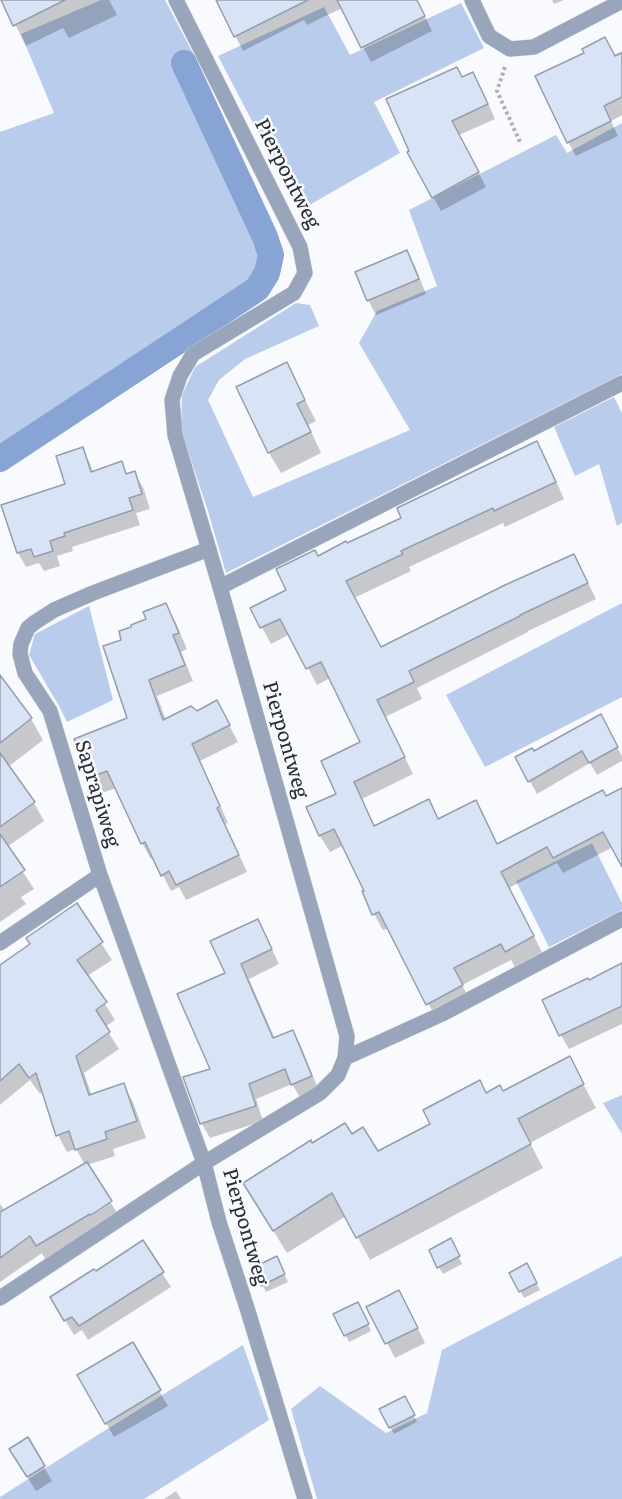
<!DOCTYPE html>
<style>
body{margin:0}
canvas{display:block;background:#f8fafe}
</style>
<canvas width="622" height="1499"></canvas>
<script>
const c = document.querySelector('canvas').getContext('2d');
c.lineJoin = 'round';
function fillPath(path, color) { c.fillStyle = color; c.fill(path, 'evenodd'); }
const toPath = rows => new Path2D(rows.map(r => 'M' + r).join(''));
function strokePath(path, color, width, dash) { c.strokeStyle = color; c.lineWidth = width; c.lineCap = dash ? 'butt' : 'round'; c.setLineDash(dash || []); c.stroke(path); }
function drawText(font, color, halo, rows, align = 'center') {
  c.font = font + ' Literata,serif'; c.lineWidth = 5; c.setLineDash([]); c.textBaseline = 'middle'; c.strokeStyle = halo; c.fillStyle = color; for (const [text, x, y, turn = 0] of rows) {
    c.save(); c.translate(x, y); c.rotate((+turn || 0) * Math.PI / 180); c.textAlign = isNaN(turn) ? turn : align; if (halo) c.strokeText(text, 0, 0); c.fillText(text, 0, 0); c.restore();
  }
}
const green = toPath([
 [101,0,165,0,196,59,185,63,265,237,271,255,267,273,257,289,0,459,0,132,54,113,21,34],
 [461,3,484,48,374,102,400,153,299,211,218,56,324,7,350,55],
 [622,123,622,374,226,573,207,508,181,430,182,395,195,367,296,303,310,305,319,326,245,359,219,380,208,400,253,497,410,430,359,343,377,311,437,286,409,210,556,135,567,153],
 [614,397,622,413,622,523,617,526,599,464,575,476,554,427],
 [622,603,622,697,485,767,446,695],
 [89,606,113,700,67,722,59,706,29,655,35,634],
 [592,843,622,903,622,910,549,947,516,881],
 [622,1095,622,1134,603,1103],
 [622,1256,622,1499,317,1499,291,1409,320,1386,386,1433,427,1413,442,1350],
 [243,1345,269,1420,144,1499,0,1499,0,1497,96,1436]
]);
const shadow = toPath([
 [3,0,109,0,117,15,69,38,63,28,26,46],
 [217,0,417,0,432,31,371,62,342,8,307,25,304,20,243,51],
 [552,0,564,0,554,4],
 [622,51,622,115,611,121,618,136,576,156,568,142,614,55],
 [473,74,481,88,495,119,459,135,486,187,441,211,433,197,462,78],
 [406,252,415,266,426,294,376,315,368,300],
 [286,364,316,421,308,425,321,453,281,473,269,453,238,388],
 [536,443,546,459,564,499,505,527,503,523,409,567,411,571,354,598,381,648,574,555,596,599,528,631,528,632,417,688,422,699,385,717,413,774,362,799,375,827,428,801,439,820,476,802,498,845,622,790,622,864,613,847,563,873,557,863,509,888,542,952,515,967,511,960,462,985,471,1002,437,1020,389,928,383,930,374,914,366,891,344,845,330,852,320,836,308,808,338,794,362,743,330,678,317,685,290,634,271,644,252,609,288,591,318,558,403,519],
 [82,449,90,463,93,472,121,463,128,475,134,473,143,487,150,509,136,513,140,525,72,547,73,551,57,556,60,566,44,571,39,563,26,567,18,553,3,506,67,485],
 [165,605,175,621,187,649,181,652,193,681,157,696,166,720,197,713,226,719,238,742,200,761,228,823,225,824,247,872,186,900,179,887,171,891,154,858,151,859,142,843,116,788,99,794,90,778,76,740,129,719,123,641],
 [0,677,31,719,43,740,8,767,34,803,44,821,7,847,34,889,21,897,26,904,0,922],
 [607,728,622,756,622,761,597,775,590,763,537,794,517,758],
 [77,905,112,960,87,976,115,1020,105,1027,119,1049,84,1073,92,1096,123,1085,133,1102,146,1138,113,1149,115,1156,87,1165,121,1219,47,1263,42,1253,0,1282,0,1204,5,1211,85,1165,76,1149,67,1152,58,1135,44,1091,40,1094,30,1080,0,1105,0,967,31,945],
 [265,935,279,964,249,979,275,1039,292,1032,301,1046,319,1091,301,1099,292,1084,256,1099,263,1121,210,1138,202,1124,185,1078,212,1069,227,974],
 [622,964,622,1024,569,1049,561,1035,589,982],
 [569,1058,596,1108,530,1143,543,1168,370,1260,346,1216,287,1253,258,1206,312,1145,351,1136,378,1153,486,1094,503,1092],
 [454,1247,462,1264,443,1274,439,1267],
 [280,1265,288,1282,266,1292,254,1269],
 [531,1272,540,1290,524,1298,511,1273],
 [95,1273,162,1273,171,1287,88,1340,82,1330,74,1335,60,1312],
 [368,1307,407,1307,425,1343,395,1358],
 [362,1311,371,1331,349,1342,345,1335],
 [132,1344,168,1406,114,1437,79,1376],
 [409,1405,417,1422,394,1434,390,1427],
 [28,1439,52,1481,36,1491,19,1464],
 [176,1491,181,1499,164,1499]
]);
const canal = toPath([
 [0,459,257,289,267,273,271,255,265,237,184,63]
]);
const building = toPath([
 [1,0,65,0,13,26,1,0],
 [216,0,308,0,234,37,216,0],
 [337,0,417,0,425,16,361,48,337,0],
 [605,37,615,56,622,53,622,97,604,106,611,121,567,143,535,76,584,53,582,49,605,37],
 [457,67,462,77,473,72,488,104,452,121,479,172,432,198,407,152,409,151,386,99,457,67],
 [407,250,419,279,367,301,355,272,407,250],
 [287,362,305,400,297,404,311,432,268,453,236,387,287,362],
 [537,441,556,482,494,511,493,508,401,551,403,554,346,581,381,647,505,585,574,554,588,583,520,615,520,616,409,671,414,682,377,700,405,757,354,782,374,826,429,799,438,819,476,800,497,844,603,790,606,796,622,788,622,867,603,832,553,858,547,847,501,872,534,936,505,952,501,944,454,968,463,985,426,1005,379,912,372,915,362,891,364,891,334,829,319,836,306,807,336,794,321,761,360,742,321,662,306,669,280,619,260,628,250,608,286,590,276,569,315,550,318,556,346,541,347,543,401,518,397,508,537,441],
 [83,447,91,472,122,461,126,474,135,471,142,494,129,498,133,510,64,533,65,536,50,541,53,551,34,557,31,549,17,553,1,505,65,484,56,456,83,447],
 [166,603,179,633,173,635,185,665,149,680,163,720,191,706,197,711,217,700,230,725,192,744,220,806,217,808,239,855,176,885,169,871,161,876,145,842,141,844,107,771,89,778,74,739,127,718,103,646,121,640,119,631,131,627,131,625,146,619,143,612,166,603],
 [0,675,32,718,0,743,0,675],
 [601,714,618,747,589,763,582,751,528,782,515,757,532,748,534,751,601,714],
 [0,753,35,802,0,827,0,753],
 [0,834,25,870,0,887,0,834],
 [77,903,103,942,77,960,107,1002,96,1010,110,1032,76,1056,89,1095,124,1083,137,1121,105,1132,107,1139,75,1150,69,1131,56,1136,36,1073,29,1078,19,1064,0,1081,0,965,30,944,26,938,77,903],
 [258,919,272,949,241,964,273,1038,293,1030,312,1076,291,1085,285,1069,249,1084,256,1106,200,1124,183,1077,210,1069,177,994,225,973,210,941,258,919],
 [622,963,622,1006,559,1036,542,1000,588,978,589,980,622,963],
 [570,1056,584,1084,518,1119,531,1144,356,1238,332,1193,273,1231,243,1183,311,1140,312,1143,345,1123,352,1134,363,1127,378,1151,430,1124,423,1110,480,1080,486,1093,500,1085,503,1091,570,1056],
 [87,1162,112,1201,91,1215,90,1214,36,1246,30,1236,0,1258,0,1212,87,1162],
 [451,1238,460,1256,437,1268,429,1250,451,1238],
 [143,1240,164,1272,79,1326,72,1317,64,1321,50,1297,94,1269,96,1271,143,1240],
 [277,1256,285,1274,261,1286,252,1268,277,1256],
 [527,1263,537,1283,519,1292,509,1273,527,1263],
 [399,1290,418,1328,385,1344,366,1307,399,1290],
 [358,1302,369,1324,344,1336,333,1314,358,1302],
 [133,1342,161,1390,105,1424,77,1375,133,1342],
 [405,1396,415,1415,389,1428,379,1409,405,1396],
 [28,1437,45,1466,27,1477,9,1449,28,1437]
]);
const path = toPath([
 [505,67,497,91,520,142]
]);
const minor = toPath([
 [176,0,300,247,305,273,294,293,193,354,180,376,172,400,175,435,220,587,347,1036,345,1058,338,1075,320,1093,204,1163,219,1222,247,1308,305,1499],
 [472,0,489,36,510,49,534,47,622,1],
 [220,587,622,383],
 [0,943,100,875],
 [345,1058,442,1014,622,919],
 [0,1298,204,1163,100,875,50,711,25,673,20,654,21,644,28,628,34,623,54,610,93,593,209,549]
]);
const streetNames = [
 ["Pierpontweg",287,174,63],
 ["Pierpontweg",285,740,74],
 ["Saprapiweg",97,794,73],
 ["Pierpontweg",245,1227,74]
];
fillPath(green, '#b9cceb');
fillPath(shadow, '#0003');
strokePath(canal, '#87a4d5', 26);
fillPath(building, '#d8e3f5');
strokePath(building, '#949eaf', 1.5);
strokePath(minor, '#d3d5da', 16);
strokePath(path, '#adb0b5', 4, [3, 3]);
strokePath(minor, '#98a5bb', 15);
drawText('20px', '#2a2e35', '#f8fafe', streetNames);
</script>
